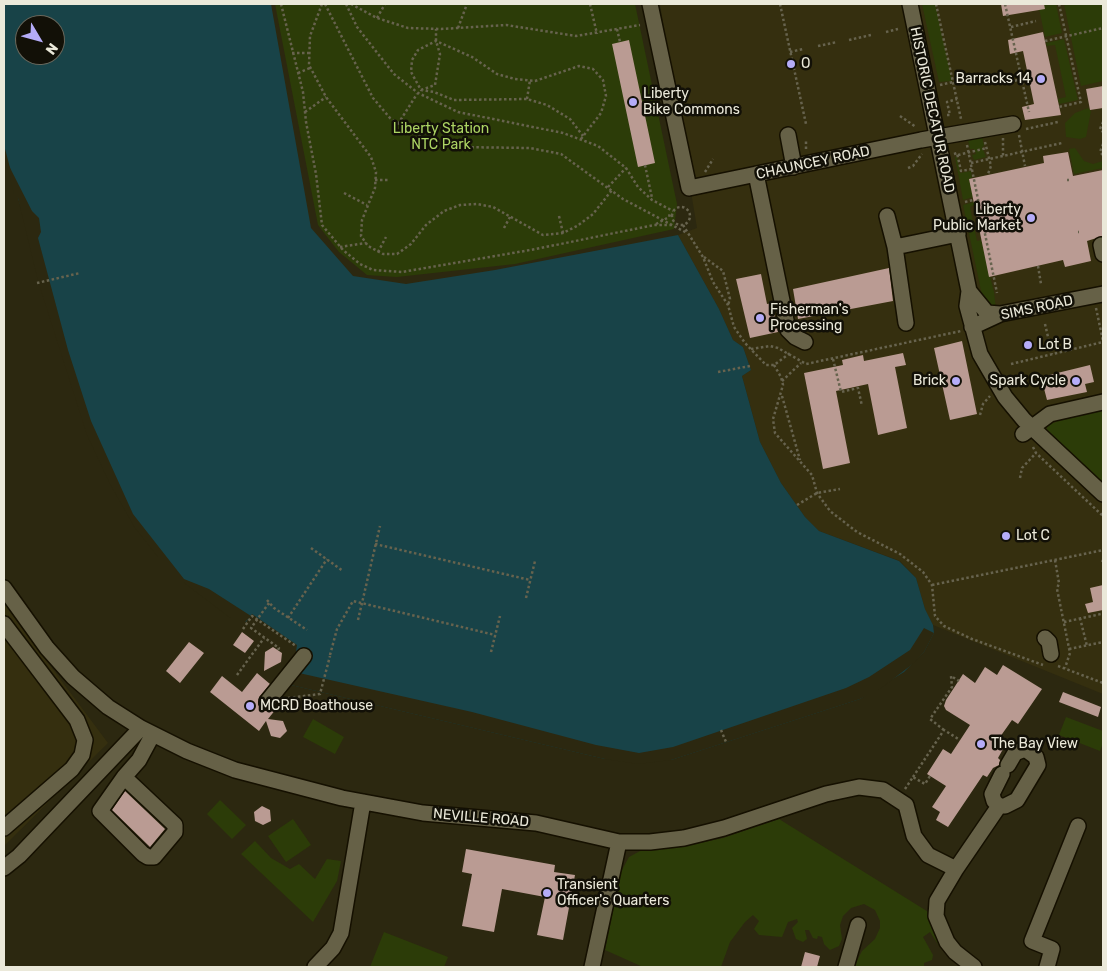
<!DOCTYPE html>
<style>
body{margin:0}
#map{position:relative;width:1107px;height:971px;overflow:hidden;background:#2c2810;font-family:Rubik,sans-serif}
canvas{display:block}
.frame{position:absolute;inset:0;border:5px solid #ebe9da;pointer-events:none}
.north{position:absolute;left:15px;top:15px;width:50px;height:50px;box-sizing:border-box;background:#121007;border:1px solid #69675b;border-radius:50%;rotate:127deg;font-size:14px;font-weight:700;line-height:20px;text-align:center;color:#ebe9da}
.north::after{content:'';display:block;margin:auto;width:18px;height:22px;background:#b5acf8;clip-path:polygon(50% 0,100% 100%,50% 72%,0 100%)}
</style>
<div id="map">
<canvas width="1107" height="971"></canvas>
<div class="frame"></div>
<div class="north">N</div>
</div>
<script>
const c = document.querySelector('canvas').getContext('2d');
c.lineJoin = 'round';
function fillPath(path, color) { c.fillStyle = color; c.fill(path, 'evenodd'); }
const toPath = rows => new Path2D(rows.map(r => 'M' + r).join(''));
function strokePath(path, color, width, dash) { c.strokeStyle = color; c.lineWidth = width; c.lineCap = dash ? 'butt' : 'round'; c.setLineDash(dash || []); c.stroke(path); }
function drawText(font, color, halo, rows, align = 'center') {
  c.font = font + ' Rubik,sans-serif'; c.lineWidth = 5; c.setLineDash([]); c.textBaseline = 'middle'; c.strokeStyle = halo; c.fillStyle = color; for (const [text, x, y, turn = 0] of rows) {
    c.save(); c.translate(x, y); c.rotate((+turn || 0) * Math.PI / 180); c.textAlign = isNaN(turn) ? turn : align; if (halo) c.strokeText(text, 0, 0); c.fillText(text, 0, 0); c.restore();
  }
}
const built = toPath([
 [660,4,1103,4,1103,694,933,625,925,609,916,578,900,561,819,531,805,517,781,483,760,442,742,376,751,370,743,347,733,340,719,309,678,235,697,228],
 [4,604,108,743,4,846]
]);
const green = toPath([
 [275,4,635,4,677,204,674,229,515,264,397,277,367,275,339,252,318,225],
 [922,4,935,4,952,81,939,82],
 [1038,4,1056,4,1062,33,1045,37],
 [1064,4,1103,4,1103,81,1081,86],
 [1064,39,1078,100,1059,104,1058,99,1066,97,1055,45,1047,46,1046,43],
 [1088,108,1091,111,1086,137,1080,139,1066,137,1065,123,1075,113],
 [982,136,984,146,982,147,986,157,974,160,972,155,976,154,974,149,970,149,968,140],
 [1075,148,1084,161,1093,164,1103,161,1103,168,1074,174,1069,149],
 [955,157,957,157,960,173,971,171,972,178,969,179,973,197,963,200],
 [974,202,974,205,970,207,977,241,981,240,994,292,996,309,983,300,963,205],
 [1103,407,1103,486,1047,432,1047,427,1052,420,1054,423,1056,422,1055,419],
 [1066,717,1103,731,1103,743,1100,751,1059,735],
 [313,719,344,737,335,754,303,737],
 [220,800,246,825,232,839,207,814],
 [293,819,311,845,286,862,268,836],
 [779,819,930,913,945,948,942,950,930,932,923,937,933,955,932,960,924,963,924,967,854,967,862,951,875,939,880,928,880,921,875,910,864,904,851,908,843,916,840,925,842,939,839,946,830,950,824,944,822,937,818,936,817,939,813,938,809,930,805,930,807,939,803,942,796,939,792,928,798,922,797,919,788,922,782,937,759,935,754,929,759,921,753,915,745,922,730,942,721,967,643,967,605,950,621,872,629,857,642,850,695,844,723,838],
 [255,841,271,858,290,869,299,864,315,879,327,859,341,861,337,881,313,922,241,854],
 [384,932,448,957,444,967,370,967]
]);
const water = toPath([
 [4,4,271,4,311,228,353,276,406,284,495,270,678,235,719,309,733,340,743,347,751,370,742,376,760,442,781,483,805,517,819,531,899,561,916,578,925,609,933,625,934,633,924,652,904,672,860,699,671,760,605,759,291,685,297,645,252,614,246,622,184,580,137,526,89,435,18,198,4,145],
 [25,25,55,25,55,55,25,55]
]);
const pier = toPath([
 [5,158,32,211,39,218,41,232,38,238,68,350,91,421,133,514,184,579,209,589,251,616,243,624,229,617,183,582,158,557,135,528,110,484,87,435,38,281,18,198,14,194],
 [924,628,934,633,924,652,914,663,880,689,860,699,671,760,638,764,605,759,291,685,293,683,291,681,299,673,472,712,596,745,639,753,673,747,846,688,869,677,910,650]
]);
const building = toPath([
 [1001,4,1044,4,1045,9,1003,16],
 [1043,32,1061,115,1025,120,1022,107,1034,104,1023,51,1010,54,1008,40],
 [629,40,655,163,638,167,612,44],
 [1103,86,1103,108,1090,110,1086,89],
 [1068,152,1073,176,1103,170,1103,236,1087,241,1091,261,1065,267,1063,260,989,277,969,179,1044,163,1043,156],
 [889,268,893,301,798,319,793,289],
 [761,274,767,304,772,303,778,332,750,338,736,279],
 [962,341,977,414,950,420,934,348],
 [903,353,906,365,895,367,907,428,878,435,868,384,836,391,850,463,823,469,804,373,843,365,842,360,863,355,864,361],
 [1090,365,1094,382,1085,384,1087,392,1047,400,1041,377],
 [1103,585,1103,610,1088,613,1085,604,1093,602,1090,588],
 [242,632,254,641,245,653,233,645],
 [189,642,204,653,180,683,166,671],
 [273,647,282,653,281,662,264,671,265,652],
 [1003,665,1042,689,1018,724,1012,720,1000,737,1007,742,998,758,1000,760,999,765,993,768,987,777,983,775,948,827,936,820,940,812,932,807,946,786,927,774,943,749,951,754,970,725,946,710,944,706,946,700,963,674,975,683,985,667,997,675],
 [257,673,270,684,259,697,258,705,265,711,276,709,268,719,283,721,287,731,280,738,271,736,266,721,259,731,210,692,222,676,242,692],
 [1063,692,1101,707,1098,717,1059,702],
 [125,791,165,829,150,847,112,810],
 [262,806,270,810,271,821,263,825,255,821,254,812],
 [466,849,555,865,554,872,575,875,563,940,537,935,545,897,502,889,494,932,462,926,472,874,462,872],
 [805,952,820,956,817,967,801,967]
]);
const path = toPath([
 [281,4,303,92,306,122,316,174,322,225,343,250,360,264,373,270,402,272,536,249,654,225,672,225],
 [322,4,310,36,309,65,326,97,371,157,376,172,375,188,362,220,361,236,368,246,383,254,397,254,411,244,426,225,444,211,460,205,477,204,493,207,543,235,563,233,577,226,593,214,612,190],
 [325,4,373,98,390,118,402,127,422,137,455,147,530,148,561,154,623,199,687,233],
 [346,4,357,27,386,64,394,74,418,93,458,112,563,133,598,146,626,168,638,187,652,200,673,211],
 [351,4,377,18,408,28,441,29,506,25,576,36,640,25],
 [590,4,597,34],
 [780,4,806,124],
 [936,4,961,119],
 [1005,4,1029,112],
 [1059,4,1081,102,1059,107],
 [377,18,385,4],
 [1011,27,1036,21],
 [458,28,467,4],
 [617,29,620,42],
 [886,32,898,29],
 [849,40,871,35],
 [1045,41,1103,28],
 [818,46,837,42],
 [790,52,803,49],
 [292,53,309,53],
 [298,73,310,68],
 [1010,82,1021,79],
 [940,85,953,82],
 [421,90,435,85,440,54,436,41,436,29],
 [527,99,530,80],
 [305,112,326,97],
 [947,115,950,115,947,102,957,99],
 [900,116,916,127],
 [1103,122,1100,129,1103,132],
 [398,124,417,94],
 [1026,129,1058,122],
 [1019,135,1025,166],
 [1003,138,1003,156],
 [581,139,601,113,606,96,603,80,593,69,579,66,535,81,515,79,497,74,472,57,436,41,418,50,412,60,411,72,421,90,434,92,454,100,527,99,547,105,570,119,583,136],
 [985,142,991,166,988,174],
 [1103,144,1100,152,1103,155],
 [967,145,997,293],
 [806,149,806,139],
 [954,154,957,153,961,171,972,169],
 [958,155,987,148],
 [971,163,1062,143],
 [645,165,652,198],
 [908,168,913,166,922,154],
 [705,172,713,159],
 [375,180,390,180],
 [1067,180,1069,180],
 [608,187,626,168],
 [344,193,367,205],
 [965,202,973,200],
 '672 216a9 9 0 1 1 18 0a9 9 0 1 1-18 0Z',
 [559,216,563,233],
 [656,224,669,217,670,213],
 [683,225,703,257,713,282,728,305,734,327,745,343,766,365,774,365,790,353],
 [504,228,510,217],
 [1078,232,1079,232],
 [340,247,366,243],
 [378,252,386,237],
 [704,257,723,271,730,299,728,305],
 [1038,266,1041,284],
 [37,283,80,273],
 [1096,308,1103,341],
 [1045,324,1052,354],
 [751,349,770,346,778,348,806,364,961,331],
 [833,359,841,392,858,388,862,406],
 [1011,364,1103,342],
 [774,365,781,377,783,385,773,419,775,433,812,475,817,493,830,511,857,532,900,554,923,572,932,585,935,616,944,626,972,639,1043,665],
 [718,372,750,366],
 [782,381,801,363],
 [782,396,800,460],
 [980,415,983,404,990,396],
 [1033,447,1036,453,1103,516],
 [1020,478,1022,468,1036,453],
 [797,505,817,493,840,489],
 [375,544,530,580],
 [311,548,343,571],
 [1055,560,1059,583,1057,589,1070,653,1065,668],
 [1102,562,1103,560],
 [932,585,1103,550],
 [526,598,535,561],
 [267,600,274,608,307,630],
 [269,603,251,628,279,648,278,650],
 [288,618,327,559],
 [1080,618,1087,646],
 [358,620,380,526],
 [1064,622,1101,614],
 [243,629,252,616,296,646],
 [1069,649,1103,642],
 [491,652,500,616],
 [330,655,337,629,353,601,495,635],
 [1058,666,1103,683],
 [237,675,264,638],
 [288,698,320,694,330,656],
 [721,730,726,742],
 [944,730,930,719,952,687,951,676,959,681],
 [913,777,944,730,960,740],
 [905,789,913,777,925,784,930,776]
]);
const minor = toPath([
 [650,4,689,188,921,140,1013,124],
 [910,4,969,291,967,306,980,354,1005,397,1024,420,1103,494],
 [788,135,794,167],
 [756,174,788,330,795,337,805,342],
 [887,216,895,247,906,323],
 [1101,245,1103,254],
 [895,247,958,234],
 [969,291,987,313,1000,314],
 [972,327,1000,314,1103,294],
 [1023,434,1050,414,1103,402],
 [4,588,47,648,73,677,108,707,141,728,187,751,235,770,342,798,423,813,536,823,619,842,650,842,684,838,724,828,826,794,859,787,883,790,906,805,914,836,928,855,956,869,937,901,936,916,947,942,955,952,974,967],
 [4,624,77,720,85,740,82,755,72,769,4,828],
 [1045,638,1049,642,1051,654],
 [267,702,304,656],
 [1002,774,992,794,994,801,999,806,1005,806,1017,800,1038,765,1036,757,1025,749,1015,753,1008,765],
 [124,777,175,825,175,832,154,857,148,857,143,854,100,811,124,777,139,760,153,734],
 [4,868,19,856,141,728],
 [956,869,999,806],
 [315,967,333,948,341,933,363,802],
 [592,967,619,842],
 [846,967,858,925],
 [1047,967,1052,949,1032,941,1078,826]
]);
const markers = [
 [791,64,5,"#b5acf8"],
 [1041,79,5,"#b5acf8"],
 [633,102,5,"#b5acf8"],
 [1031,218,5,"#b5acf8"],
 [760,318,5,"#b5acf8"],
 [1028,345,5,"#b5acf8"],
 [956,381,5,"#b5acf8"],
 [1076,381,5,"#b5acf8"],
 [1006,536,5,"#b5acf8"],
 [250,706,5,"#b5acf8"],
 [981,744,5,"#b5acf8"],
 [547,893,5,"#b5acf8"]
];
const poiNames = [
 ["O",801,64],
 ["Barracks 14",1031,79,"right"],
 ["Liberty",643,94],
 ["Bike Commons",643,110],
 ["Liberty",1021,210,"right"],
 ["Public Market",1021,226,"right"],
 ["Fisherman's",770,310],
 ["Processing",770,326],
 ["Lot B",1038,345],
 ["Brick",946,381,"right"],
 ["Spark Cycle",1066,381,"right"],
 ["Lot C",1016,536],
 ["MCRD Boathouse",260,706],
 ["The Bay View",991,744],
 ["Transient",557,885],
 ["Officer's Quarters",557,901]
];
const streetNames = [
 ["HISTORIC DECATUR ROAD",932,110,78],
 ["CHAUNCEY ROAD",813,163,-12],
 ["SIMS ROAD",1037,308,-12],
 ["NEVILLE ROAD",481,818,5]
];
const parkNames = [
 ["Liberty Station",441,129],
 ["NTC Park",441,145]
];
fillPath(built, '#352f0f');
fillPath(green, '#2c3c08');
fillPath(water, '#184348');
fillPath(pier, '#2c2810');
fillPath(building, '#ba9b93');
strokePath(minor, '#151000', 18);
strokePath(path, '#67634e', 2.5, [2.5, 2.5]);
strokePath(minor, '#666147', 15);
for (const [x, y, r, color] of markers) { const dot = new Path2D(); dot.arc(x, y, r, 0, 2 * Math.PI); c.fillStyle = color; c.fill(dot); strokePath(dot, '#121007', 2); }
drawText('14px', '#ebe9da', '#121007', poiNames, 'left');
drawText('14px', '#ebe9da', '#121007', streetNames);
drawText('14px', '#acd463', '#121007', parkNames);
</script>
